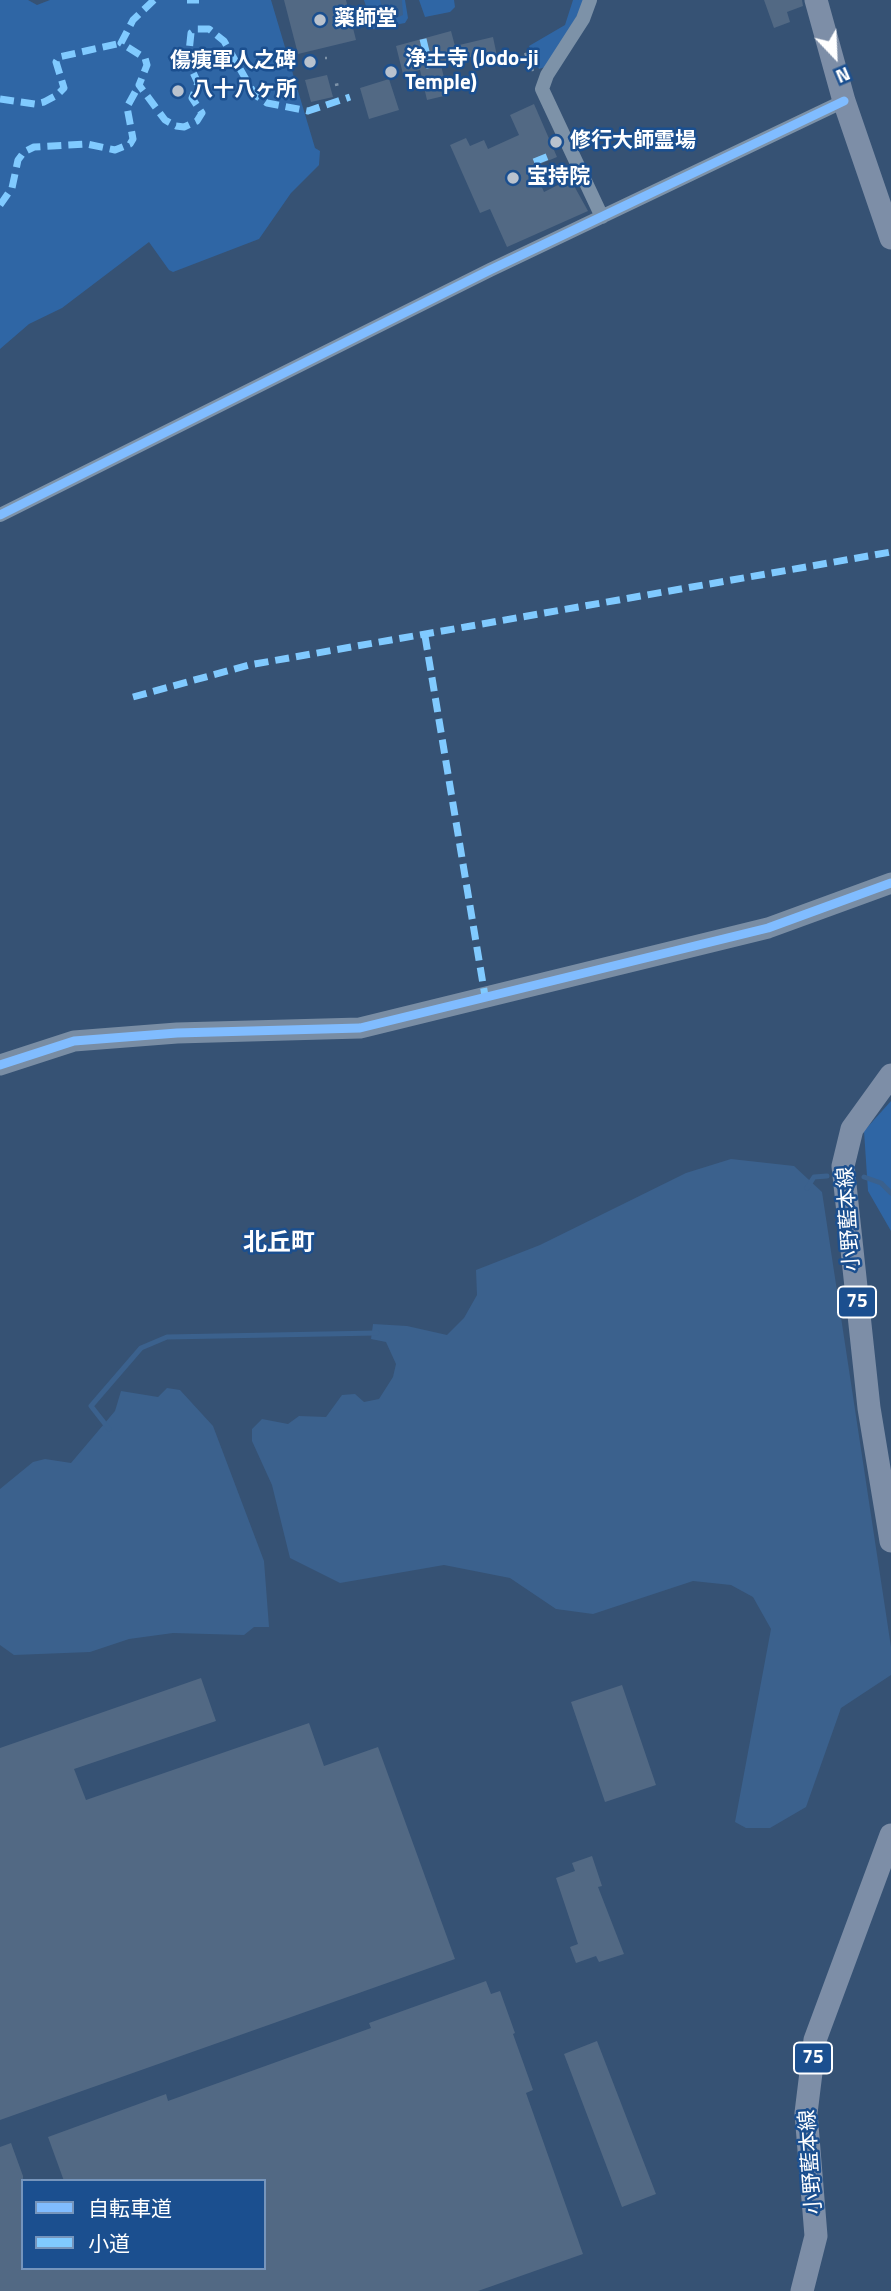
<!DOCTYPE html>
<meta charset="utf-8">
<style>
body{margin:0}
#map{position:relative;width:891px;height:2291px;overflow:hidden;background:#365274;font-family:"Titillium Web","Noto Sans JP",sans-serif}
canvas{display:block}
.legend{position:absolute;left:21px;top:2179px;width:245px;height:91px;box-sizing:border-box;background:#1b4f8f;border:2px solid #7695bc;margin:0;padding:9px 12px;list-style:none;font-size:21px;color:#fff}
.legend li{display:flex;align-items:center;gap:14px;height:35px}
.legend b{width:35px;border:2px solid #7695bc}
.north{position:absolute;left:800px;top:21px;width:70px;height:70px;-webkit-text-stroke:5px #1b4f8f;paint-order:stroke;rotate:157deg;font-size:19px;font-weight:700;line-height:28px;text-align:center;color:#fff}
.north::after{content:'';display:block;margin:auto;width:24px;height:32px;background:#fff;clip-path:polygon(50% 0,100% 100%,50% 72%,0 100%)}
</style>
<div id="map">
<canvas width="891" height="2291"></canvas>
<ul class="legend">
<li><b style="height:9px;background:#80bcff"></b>自転車道</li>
<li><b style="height:9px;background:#80caff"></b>小道</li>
</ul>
<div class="north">N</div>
</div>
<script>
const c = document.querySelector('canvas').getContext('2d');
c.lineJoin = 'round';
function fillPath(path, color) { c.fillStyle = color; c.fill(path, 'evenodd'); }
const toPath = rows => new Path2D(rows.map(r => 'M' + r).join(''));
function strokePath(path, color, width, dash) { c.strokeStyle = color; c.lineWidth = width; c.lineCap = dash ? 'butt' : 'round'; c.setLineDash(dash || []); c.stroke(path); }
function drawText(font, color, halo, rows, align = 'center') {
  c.font = font + ' "Titillium Web","Noto Sans JP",sans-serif'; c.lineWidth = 5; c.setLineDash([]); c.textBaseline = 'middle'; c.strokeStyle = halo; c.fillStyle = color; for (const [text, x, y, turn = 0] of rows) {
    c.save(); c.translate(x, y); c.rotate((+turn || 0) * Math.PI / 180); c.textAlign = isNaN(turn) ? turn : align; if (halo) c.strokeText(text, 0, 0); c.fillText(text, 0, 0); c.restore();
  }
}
const green = toPath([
 [0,0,28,0,37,5,50,0,271,0,315,148,320,151,319,165,291,193,259,239,173,272,169,270,149,242,62,308,29,324,0,349],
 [364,0,405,0,408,18,405,23,373,29],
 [419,0,454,0,455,7,450,12,425,17],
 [573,0,586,0,548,66,539,69,529,46,565,25],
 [891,1101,891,1231,868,1191,864,1131]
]);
const water = toPath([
 [380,0,402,0,403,15,394,19,385,18],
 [731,1159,794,1166,822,1192,891,1647,891,1675,841,1708,806,1807,770,1828,746,1828,735,1822,771,1629,753,1597,731,1585,693,1581,593,1614,556,1609,510,1578,444,1565,340,1583,290,1558,272,1485,252,1441,252,1429,262,1419,288,1424,299,1416,326,1417,342,1395,355,1394,364,1402,379,1399,393,1377,396,1364,386,1342,371,1339,373,1324,407,1326,447,1335,464,1318,477,1295,476,1270,540,1245,686,1173],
 [167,1388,180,1390,213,1426,264,1561,269,1627,254,1627,244,1635,173,1633,129,1639,90,1652,14,1655,0,1645,0,1489,33,1462,45,1459,71,1463,115,1411,121,1391,158,1397]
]);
const stream = toPath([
 [864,1177,881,1183,891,1193],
 [807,1188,814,1177,827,1176],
 [109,1429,91,1406,141,1348,167,1337,377,1333]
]);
const building = toPath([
 [284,0,346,0,356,40,298,54],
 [764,0,802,0,803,6,787,12,790,22,774,28],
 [451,31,455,46,493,37,497,56,475,61,474,56,441,65,448,95,427,100,420,70,403,74,396,46],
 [327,75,333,97,311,102,305,80],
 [389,79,399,110,369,119,360,88],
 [534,104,557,157,533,167,544,192,562,183,564,187,573,184,588,211,507,247,490,209,480,213,450,145,466,138,470,146,484,140,488,149,519,135,510,115],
 [201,1678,216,1721,74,1769,86,1800,309,1723,324,1766,378,1747,455,1959,0,2120,0,1748],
 [622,1685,656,1785,605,1802,571,1702],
 [592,1856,602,1886,598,1887,624,1954,599,1962,596,1956,576,1963,570,1947,578,1944,556,1878,575,1871,572,1863],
 [486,1981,491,1994,500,1991,515,2033,513,2034,533,2090,526,2093,583,2254,478,2291,0,2291,0,2147,11,2143,23,2176,23,2268,264,2268,264,2181,64,2181,48,2137,166,2094,168,2101,371,2028,369,2023],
 [597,2041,656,2194,622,2207,564,2054]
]);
const path = toPath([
 [525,53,533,71],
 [325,58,327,58],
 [335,85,340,84]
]);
const street = toPath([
 [590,0,583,19,547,75,542,89,602,217],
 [0,515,490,270,844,101]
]);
const secondary = toPath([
 [0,1065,74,1041,177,1033,360,1028,768,928,891,883]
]);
const primary = toPath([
 [816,0,844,101,891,238],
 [891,1075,852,1129,843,1166,869,1408,891,1541],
 [802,2291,816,2236,806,2113,815,2040,891,1835]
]);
const quiet = toPath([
 [154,0,133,20,121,43,145,58,147,65,139,85,165,120,176,126,184,127,197,121,202,113,192,98,198,83,191,68,189,52,191,33,197,29,209,29,224,41,255,95,267,103,308,111,350,97],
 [187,0,199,0],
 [423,39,430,68],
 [0,99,35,104,44,102,57,95,64,88,56,62,59,57,121,43],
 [534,162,549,156],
 [0,205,12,188,18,160,24,152,34,147,87,144,115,150,130,144,133,139,127,107,139,85],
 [425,636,485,996],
 [133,697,249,665,891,552]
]);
const cycleway = toPath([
 [0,515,490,270,844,101],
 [0,1065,74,1041,177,1033,360,1028,768,928,891,883]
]);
const markers = [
 [320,20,7,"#b9c2ce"],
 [310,62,7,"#b9c2ce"],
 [391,72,7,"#b9c2ce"],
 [178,91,7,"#b9c2ce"],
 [556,142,7,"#b9c2ce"],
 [513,178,7,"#b9c2ce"]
];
const shields = [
 [857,1302,38],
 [813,2058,38]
];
const shieldNames = [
 ["75",857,1302],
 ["75",813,2058]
];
const poiNames = [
 ["薬師堂",334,20],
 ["浄土寺 (Jodo-ji",405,60],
 ["Temple)",405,84],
 ["傷痍軍人之碑",296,62,"right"],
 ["八十八ヶ所",192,91],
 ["修行大師霊場",570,142],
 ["宝持院",527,178]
];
const streetNames = [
 ["小野藍本線",850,1219,-94],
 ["小野藍本線",812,2162,-94]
];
const quarterNames = [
 ["北丘町",279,1244]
];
fillPath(green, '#2f66a5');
fillPath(water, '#3b618d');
strokePath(stream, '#3b618d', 5);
fillPath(building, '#526984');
strokePath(path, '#7d92a8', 2.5, [3.5, 5]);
strokePath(street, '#7d92a8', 14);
strokePath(secondary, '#798da4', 21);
strokePath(primary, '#7d8ea7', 23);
strokePath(quiet, '#80caff', 7, [14, 7]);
strokePath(cycleway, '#80bcff', 9);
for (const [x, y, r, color] of markers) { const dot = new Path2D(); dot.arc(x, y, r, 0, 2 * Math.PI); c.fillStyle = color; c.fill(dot); strokePath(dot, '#1b4f8f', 2.5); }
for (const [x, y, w] of shields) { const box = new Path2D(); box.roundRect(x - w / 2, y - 15.5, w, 31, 5); c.fillStyle = '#1b4f8f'; c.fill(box); strokePath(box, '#fff', 2); }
drawText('bold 19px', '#fff', null, shieldNames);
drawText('bold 21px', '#fff', '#1b4f8f', poiNames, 'left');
drawText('21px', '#fff', '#1b4f8f', streetNames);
drawText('bold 24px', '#fff', '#1b4f8f', quarterNames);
</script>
